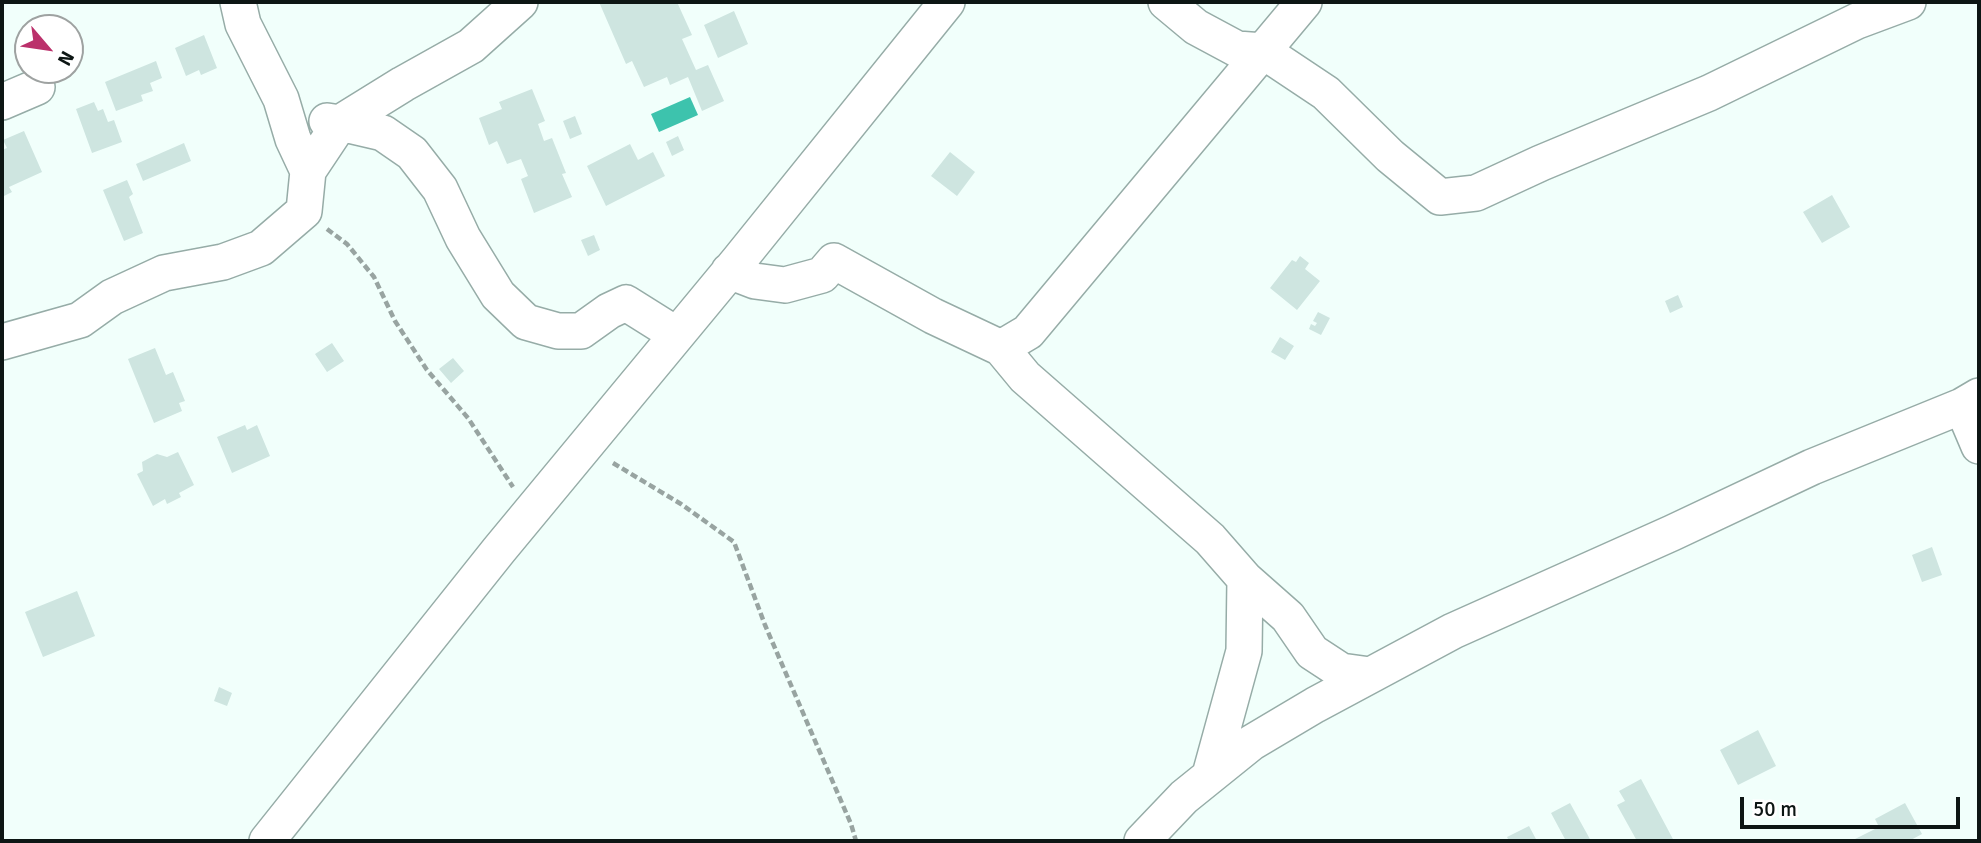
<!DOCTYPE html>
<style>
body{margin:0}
#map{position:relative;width:1981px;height:843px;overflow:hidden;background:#f1fffb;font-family:Signika,sans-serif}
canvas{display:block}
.frame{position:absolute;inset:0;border:4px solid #0d1614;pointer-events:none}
.north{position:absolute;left:14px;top:14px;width:70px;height:70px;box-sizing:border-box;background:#fff;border:2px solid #9ea2a1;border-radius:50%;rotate:119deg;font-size:19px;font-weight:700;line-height:28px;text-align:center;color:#0d1614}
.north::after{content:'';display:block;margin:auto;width:24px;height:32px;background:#bb316b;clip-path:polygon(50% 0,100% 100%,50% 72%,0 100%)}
.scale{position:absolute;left:1740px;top:797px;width:220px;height:32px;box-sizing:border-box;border:4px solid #0d1614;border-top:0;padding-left:9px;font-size:21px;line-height:24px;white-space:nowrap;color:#0d1614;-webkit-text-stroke:5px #fff;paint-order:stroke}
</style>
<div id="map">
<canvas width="1981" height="843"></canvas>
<div class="frame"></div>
<div class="north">N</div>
<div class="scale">50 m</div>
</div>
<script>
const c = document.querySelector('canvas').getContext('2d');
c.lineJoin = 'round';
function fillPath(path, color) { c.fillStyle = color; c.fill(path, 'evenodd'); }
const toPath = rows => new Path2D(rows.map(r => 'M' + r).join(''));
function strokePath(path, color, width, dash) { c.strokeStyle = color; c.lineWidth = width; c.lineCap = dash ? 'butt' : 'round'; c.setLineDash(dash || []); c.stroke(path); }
const water = toPath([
 [690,97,698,115,659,132,651,114]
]);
const building = toPath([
 [599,2,677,2,692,35,682,39,696,70,708,65,724,101,702,111,688,77,670,85,667,77,644,87,632,61,626,64],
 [734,11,748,44,718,58,704,25],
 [204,35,217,68,201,75,199,70,186,76,175,48],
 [156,61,162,78,150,83,153,91,141,95,143,101,116,111,105,82],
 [532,89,545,121,538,124,544,141,552,138,566,173,562,174,572,197,534,213,521,179,528,176,521,159,507,164,497,141,489,145,479,118,502,109,499,102],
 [94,102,98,111,103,109,108,122,114,120,122,142,92,153,76,109],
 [575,116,582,134,570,139,563,121],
 [24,131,42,172,9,187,12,192,2,197,2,150,7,148,3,140],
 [678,136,684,150,672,156,666,142],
 [184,143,191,161,143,181,136,164],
 [630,144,638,160,653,152,665,176,606,206,587,166],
 [950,152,975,172,957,196,931,176],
 [127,180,133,194,129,197,143,233,124,241,103,190],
 [1832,195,1850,227,1822,243,1803,212],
 [594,235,600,250,588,256,581,240],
 [1300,256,1309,263,1305,269,1320,281,1297,310,1270,288,1292,260,1296,262],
 [1678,295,1683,307,1670,313,1665,301],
 [1318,312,1330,318,1321,335,1309,329,1311,324,1315,326,1317,323,1313,321],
 [1280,337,1294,346,1285,360,1271,352],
 [332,343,344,361,327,372,315,354],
 [155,348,166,375,173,372,185,401,179,403,182,411,154,423,128,359],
 [453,358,464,371,451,383,439,369],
 [245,425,247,430,257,425,270,456,232,473,217,437],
 [178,452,194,485,179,493,181,497,167,504,165,499,153,506,137,474,143,471,142,462,157,454,167,457],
 [1932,547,1942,575,1922,582,1912,555],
 [77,591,95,636,43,657,25,612],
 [219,687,232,693,227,706,214,701],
 [1758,730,1776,766,1738,785,1720,750],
 [1641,779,1674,841,1637,841,1617,805,1625,801,1619,791],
 [1570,803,1591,841,1566,841,1551,813],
 [1905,803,1922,834,1909,841,1851,841,1879,827,1875,819],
 [1529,826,1537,841,1509,841,1507,837]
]);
const path = toPath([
 [327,229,347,244,374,277,395,321,427,370,468,418,513,487],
 [613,463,681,504,734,542,765,625,851,824,856,841]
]);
const minor = toPath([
 [1166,2,1196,27,1237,49,1263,51,1326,93,1390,156,1440,197,1476,193,1541,163,1709,93,1857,21,1908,2],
 [2,102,37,87],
 [327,121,340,123,403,84,471,46,520,2],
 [308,171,340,123,383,133,412,153,440,189,463,238,498,295,526,322,558,331,581,331,609,311,626,303,677,335],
 [729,271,755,281,785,285,822,275,834,261,933,316,1001,348],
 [2,342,80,320,112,297,164,273,223,262,261,248,304,211,308,171,293,139,281,99,243,24,238,2],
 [1962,406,1979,446],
 [1245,579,1288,617,1312,652,1341,671,1370,675],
 [1210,775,1244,651,1245,579,1210,539,1025,377,1001,348,1028,332,1304,2],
 [267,841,499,550,739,260,947,2],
 [1142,841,1184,797,1251,743,1315,705,1453,631,1672,533,1812,467,1962,406,1979,396]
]);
fillPath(water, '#3dc3ad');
fillPath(building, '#cee5e0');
strokePath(minor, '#96aca7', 38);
strokePath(path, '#98a4a1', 4.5, [7, 3.5]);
strokePath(minor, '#fff', 35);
</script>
